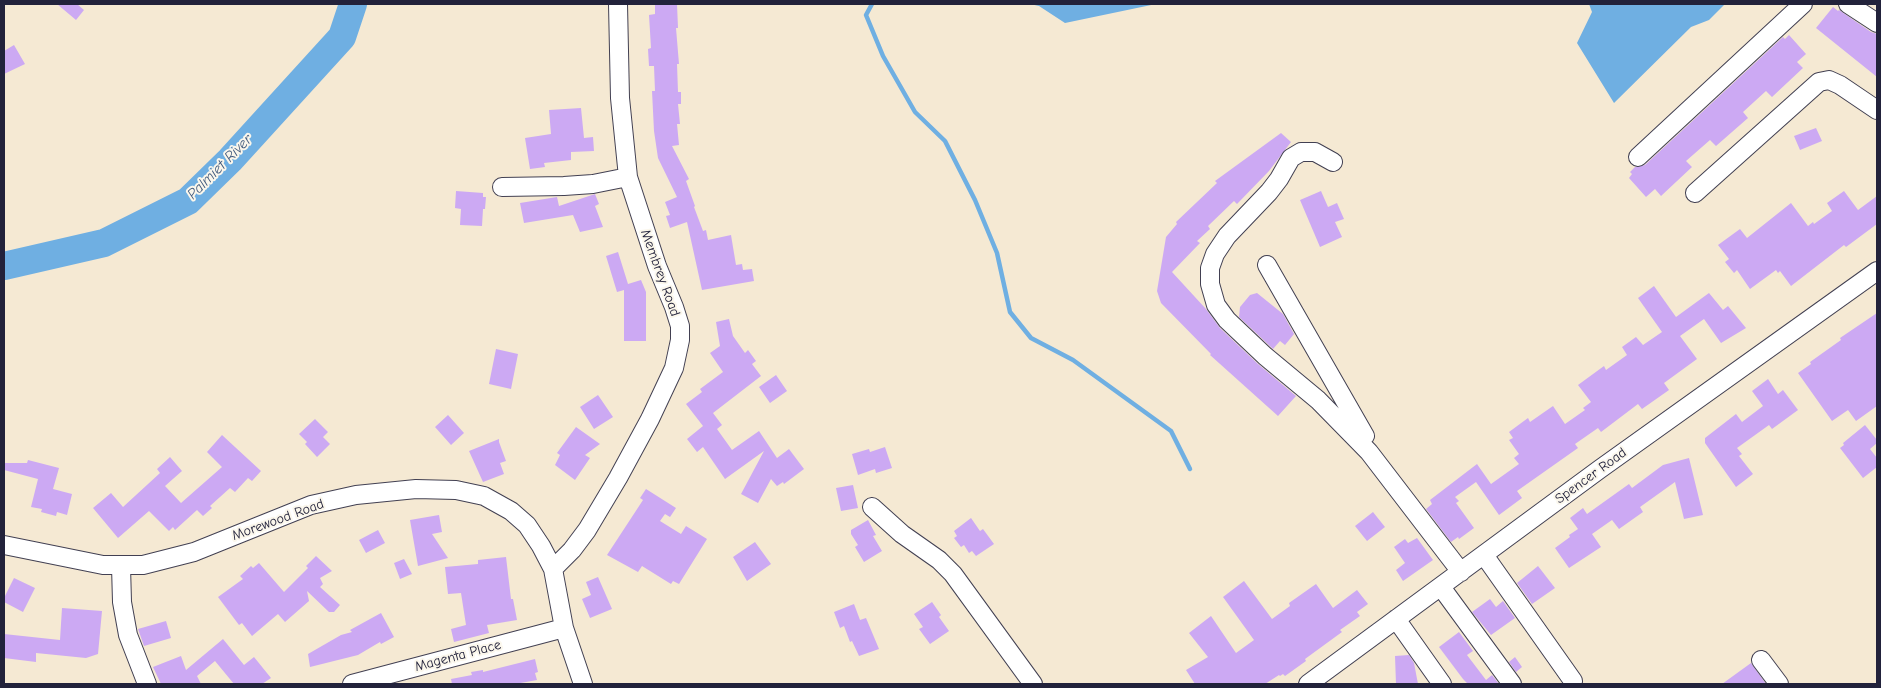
<!DOCTYPE html>
<style>
body{margin:0}
#map{position:relative;width:1881px;height:688px;overflow:hidden;background:#f5e9d3;font-family:"Comic Neue",sans-serif}
canvas{display:block}
.frame{position:absolute;inset:0;border:5px solid #22223b;pointer-events:none}
</style>
<div id="map">
<canvas width="1881" height="688"></canvas>
<div class="frame"></div>
</div>
<script>
const c = document.querySelector('canvas').getContext('2d');
c.lineJoin = 'round';
function fillPath(path, color) { c.fillStyle = color; c.fill(path, 'evenodd'); }
const toPath = rows => new Path2D(rows.map(r => 'M' + r).join(''));
function strokePath(path, color, width, dash) { c.strokeStyle = color; c.lineWidth = width; c.lineCap = dash ? 'butt' : 'round'; c.setLineDash(dash || []); c.stroke(path); }
function drawText(font, color, halo, rows, align = 'center') {
  c.font = font + ' "Comic Neue",sans-serif'; c.lineWidth = 4; c.setLineDash([]); c.textBaseline = 'middle'; c.strokeStyle = halo; c.fillStyle = color; for (const [text, x, y, turn = 0] of rows) {
    c.save(); c.translate(x, y); c.rotate((+turn || 0) * Math.PI / 180); c.textAlign = isNaN(turn) ? turn : align; if (halo) c.strokeText(text, 0, 0); c.fillText(text, 0, 0); c.restore();
  }
}
const water = toPath([
 [1030,4,1156,4,1065,23,1039,6],
 [1589,4,1725,4,1709,20,1691,27,1614,103,1577,43,1592,12]
]);
const stream = toPath([
 [872,4,866,15,883,56,915,112,945,141,975,200,997,253,1010,312,1031,338,1073,360,1171,431,1190,469]
]);
const river = toPath([
 [4,266,104,243,188,201,230,160,342,37,353,4]
]);
const building = toPath([
 [57,4,77,4,84,10,76,20],
 [655,4,677,4,678,28,676,28,679,64,677,64,678,92,681,92,681,104,678,104,680,124,677,124,679,145,672,146,689,179,686,181,695,206,694,207,703,231,706,230,708,240,731,235,736,265,742,264,743,270,752,269,754,281,702,290,687,222,670,228,666,216,670,215,665,202,677,197,658,158,654,131,652,91,655,91,654,66,649,66,648,49,651,48,649,15,655,14],
 [1833,7,1838,11,1839,10,1871,32,1877,34,1877,77,1816,28],
 [1789,35,1806,54,1797,62,1803,68,1772,97,1766,91,1743,112,1748,118,1716,146,1710,140,1686,161,1692,167,1661,196,1655,189,1646,197,1629,178,1632,174,1630,172,1635,167,1645,165,1783,37,1785,39],
 [14,45,25,64,4,74,4,51],
 [581,108,584,138,593,137,594,151,571,152,571,160,544,163,545,167,530,169,525,138,551,134,549,110],
 [1816,128,1822,141,1800,150,1794,136],
 [1281,133,1291,142,1269,171,1237,204,1234,201,1208,226,1210,229,1197,241,1200,243,1172,272,1206,309,1220,328,1258,364,1296,396,1278,416,1210,355,1211,354,1161,303,1157,291,1166,237,1177,224,1176,222,1217,183,1215,181],
 [456,191,483,193,483,197,486,197,485,209,483,209,482,226,460,225,461,209,455,208],
 [1321,191,1328,207,1337,203,1344,219,1335,222,1342,237,1320,247,1300,200],
 [1844,191,1858,210,1877,196,1877,224,1846,247,1844,245,1791,286,1780,271,1778,273,1776,270,1750,289,1737,270,1734,273,1725,262,1729,259,1718,245,1740,229,1747,238,1791,203,1808,226,1813,222,1814,224,1832,211,1827,203],
 [595,194,599,204,595,206,603,227,580,232,573,215,524,223,520,203,557,197,559,206],
 [618,252,628,284,641,280,646,292,646,341,624,341,624,290,617,292,606,256],
 [1654,286,1676,317,1709,293,1723,310,1728,306,1746,328,1721,343,1704,319,1680,336,1697,359,1664,383,1669,390,1642,409,1638,404,1601,432,1598,428,1575,444,1578,448,1517,491,1522,498,1499,515,1476,482,1455,497,1459,501,1456,503,1474,528,1459,539,1458,537,1451,542,1426,509,1432,504,1430,500,1477,464,1491,484,1519,464,1514,458,1519,454,1509,440,1513,438,1509,432,1528,418,1530,422,1553,406,1565,424,1585,410,1583,408,1591,402,1578,385,1604,366,1606,370,1627,355,1622,347,1636,337,1643,345,1662,332,1638,298],
 [1257,293,1283,314,1294,334,1285,345,1280,341,1273,349,1239,317,1240,307,1250,295],
 [1877,313,1877,406,1856,421,1848,410,1832,421,1798,373,1811,364,1810,362,1841,340,1840,338],
 [729,319,733,336,745,353,748,350,756,361,752,364,761,376,713,413,722,425,717,429,732,450,759,431,777,458,789,449,804,469,784,484,783,482,777,486,771,479,758,503,741,494,764,451,725,479,703,447,697,452,687,439,703,426,686,404,702,392,700,389,723,372,710,353,720,346,716,322],
 [496,349,518,354,511,389,489,384],
 [776,375,787,391,770,403,759,387],
 [1768,379,1778,394,1783,390,1798,410,1772,429,1769,425,1737,448,1742,454,1739,456,1753,474,1736,487,1705,443,1705,438,1736,414,1742,422,1763,406,1752,391],
 [598,395,613,417,594,429,580,407],
 [448,415,464,433,451,445,435,427],
 [315,419,328,432,323,437,330,444,317,457,305,444,307,442,299,434],
 [1865,425,1877,440,1877,443,1870,449,1877,458,1877,467,1863,478,1840,448,1844,445,1843,443],
 [576,427,600,444,585,455,590,458,575,480,555,465,560,455,557,453],
 [222,435,261,471,252,481,248,478,235,492,230,488,210,506,212,508,203,516,197,510,175,530,173,527,169,531,149,511,118,538,93,508,111,493,123,507,160,473,157,469,170,457,182,471,165,486,181,503,222,467,207,452],
 [499,439,499,442,506,461,500,463,504,474,483,482,469,451],
 [885,447,892,468,876,473,875,469,858,475,852,454,869,449,870,452],
 [1689,458,1703,515,1684,519,1675,482,1640,507,1643,512,1619,529,1612,520,1592,534,1601,547,1569,568,1555,548,1570,537,1569,535,1578,529,1570,518,1583,508,1587,514,1629,484,1632,488,1663,465],
 [28,460,59,468,53,489,72,494,67,515,57,512,56,516,41,512,42,509,31,507,38,479,4,470,4,463,27,463],
 [853,485,858,508,841,511,836,488],
 [646,489,676,508,670,517,665,514,660,521,681,534,686,526,707,539,679,584,673,581,671,584,642,566,638,572,607,555,643,500,640,498],
 [1373,512,1385,527,1367,541,1355,526],
 [439,515,442,532,432,534,448,558,418,566,410,520],
 [971,518,980,531,983,529,994,544,976,556,972,551,969,553,964,545,961,547,954,538,957,536,954,531],
 [868,520,876,535,873,536,882,551,864,562,855,547,858,545,851,534,851,530],
 [378,530,385,543,366,553,359,540],
 [1417,538,1433,560,1403,581,1396,570,1405,563,1394,547,1405,539,1408,543],
 [755,542,771,564,747,581,733,557],
 [316,556,332,571,320,578,323,584,320,587,340,605,334,612,329,612,307,591,309,601,285,622,278,614,252,636,242,623,239,625,218,597,243,579,240,576,251,566,253,568,259,563,284,592,308,568,306,566],
 [506,557,511,599,513,599,517,620,487,625,489,633,454,642,451,629,466,625,461,593,448,594,445,567,478,564,478,560],
 [404,559,412,574,400,579,394,563],
 [1538,566,1555,588,1532,604,1517,583],
 [598,577,612,609,590,618,582,599,591,595,586,582],
 [14,578,35,588,23,612,4,602,4,598],
 [1244,581,1272,619,1290,606,1289,603,1316,584,1333,608,1357,590,1368,604,1357,612,1360,616,1340,630,1342,632,1305,659,1306,661,1285,676,1283,674,1280,676,1279,675,1265,684,1195,684,1186,670,1208,657,1189,633,1211,616,1236,653,1254,640,1223,597],
 [1490,599,1496,607,1503,601,1515,618,1491,635,1472,612],
 [932,602,941,615,939,617,949,631,930,644,919,629,923,627,914,614],
 [854,604,860,620,866,618,879,649,859,656,852,641,850,642,844,626,840,628,834,612],
 [62,608,102,611,98,654,86,658,36,653,36,662,4,658,4,634,60,640],
 [381,613,394,637,381,644,380,642,358,655,310,667,308,654,341,635,352,632,350,630],
 [166,621,171,638,144,646,138,629],
 [1459,632,1473,651,1467,655,1486,680,1492,675,1499,684,1468,684,1463,679,1439,647],
 [223,639,244,665,254,657,271,678,262,684,234,684,215,661,197,676,201,684,161,684,153,667,181,656,186,670],
 [1409,655,1414,663,1418,684,1396,684,1395,656],
 [1515,657,1522,667,1516,672,1509,662],
 [535,659,538,672,535,673,537,680,515,684,452,684,451,679,472,675,471,672,483,670,483,672],
 [1751,663,1766,684,1722,684]
]);
const minor = toPath([
 [1848,4,1877,23],
 [1638,157,1803,4],
 [1333,162,1315,152,1301,152,1291,158,1279,179,1269,192,1227,236,1215,254,1210,268,1210,284,1216,305,1227,320,1265,356,1318,400,1369,452,1461,572],
 [502,187,564,186,593,184,628,177],
 [1695,193,1819,82,1829,80,1840,85,1877,110],
 [1267,265,1365,436],
 [872,507,902,534,939,560,953,574,1033,684],
 [4,545,103,565,143,565,194,552,311,505,356,495,416,489,456,490,484,496,511,511,527,525,541,546,553,569,564,628,583,684],
 [1484,555,1573,681],
 [121,566,122,602,128,635,147,684],
 [553,569,572,550,587,530,618,478,650,419,674,368,680,340,680,326,674,307,657,266,628,177,620,98,618,4],
 [1441,587,1512,684],
 [1396,619,1442,684],
 [1761,660,1779,684],
 [352,684,564,628],
 [1308,684,1600,469,1877,271]
]);
const streetNames = [
 ["Membrey Road",660,273,70],
 ["Spencer Road",1591,476,-36],
 ["Morewood Road",278,520,-20],
 ["Magenta Place",458,656,-15]
];
const waterNames = [
 ["Palmiet River",220,167,-45]
];
fillPath(water, '#6fafe2');
strokePath(stream, '#6fafe2', 4.5);
strokePath(river, '#6fafe2', 28);
fillPath(building, '#cca9f3');
strokePath(minor, '#424052', 20);
strokePath(minor, '#fff', 18);
drawText('14px', '#22223b', '#fbf7ec', streetNames);
drawText('italic 15px', '#415a7e', '#fbf7ec', waterNames);
</script>
